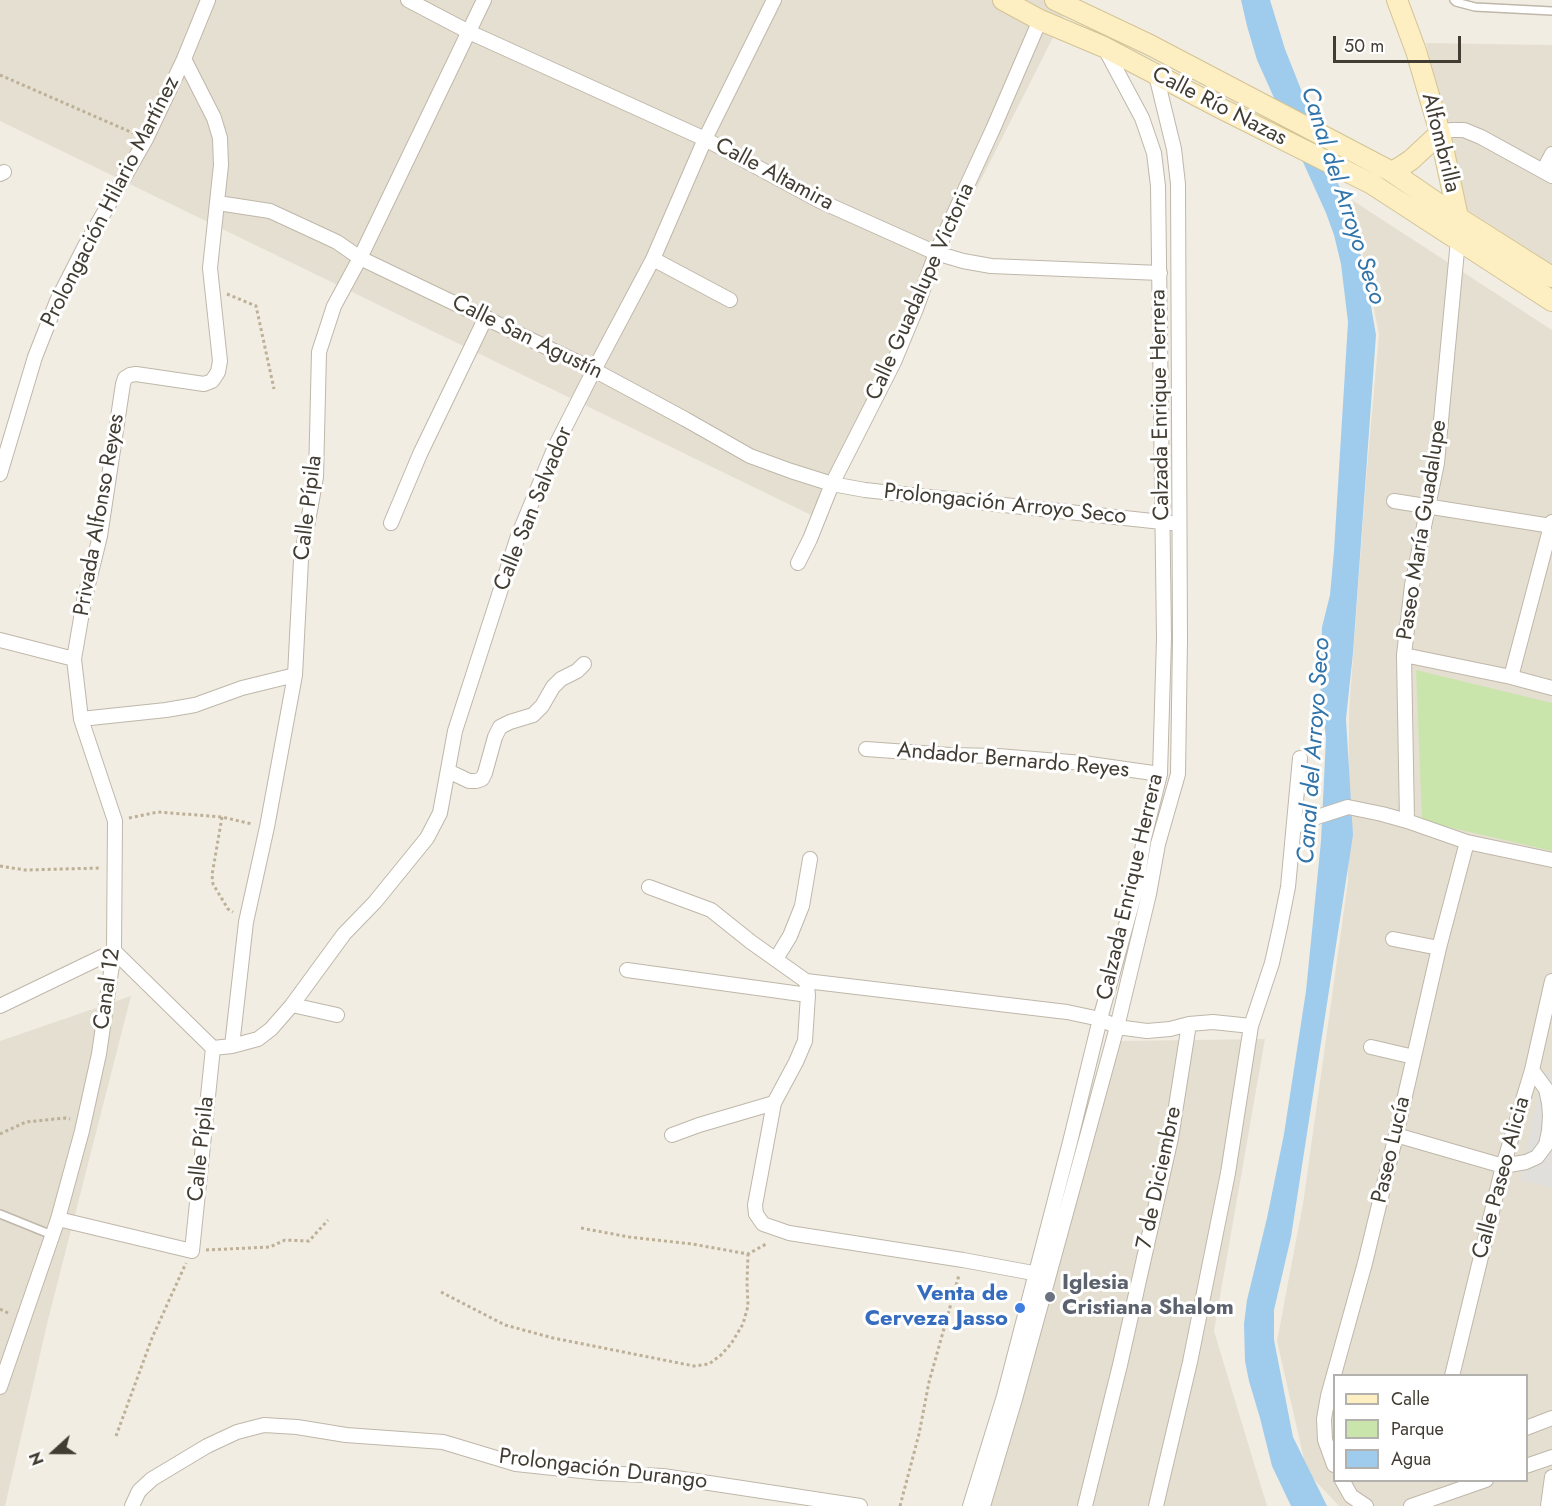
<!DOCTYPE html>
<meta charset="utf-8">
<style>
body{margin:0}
#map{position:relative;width:1552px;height:1506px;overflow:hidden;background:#f1ede3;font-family:Jost,sans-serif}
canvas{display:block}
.legend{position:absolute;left:1333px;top:1374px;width:195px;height:108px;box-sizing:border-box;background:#fff;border:2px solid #b3b1ad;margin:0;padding:8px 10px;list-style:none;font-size:18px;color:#423d33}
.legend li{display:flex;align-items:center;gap:12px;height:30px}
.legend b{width:30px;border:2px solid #b3b1ad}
.north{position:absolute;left:24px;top:1422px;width:60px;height:60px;-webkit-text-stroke:4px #fff;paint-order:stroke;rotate:249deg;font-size:16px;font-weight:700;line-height:24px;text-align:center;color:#423d33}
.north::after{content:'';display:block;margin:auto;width:21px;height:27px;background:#423d33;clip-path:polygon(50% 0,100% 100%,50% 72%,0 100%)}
.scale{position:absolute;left:1333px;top:36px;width:128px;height:27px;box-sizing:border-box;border:3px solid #423d33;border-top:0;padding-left:8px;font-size:18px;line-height:21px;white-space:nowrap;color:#423d33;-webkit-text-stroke:4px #fff;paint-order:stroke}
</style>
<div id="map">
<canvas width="1552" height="1506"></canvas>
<ul class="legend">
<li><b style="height:8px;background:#fdefc1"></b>Calle</li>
<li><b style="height:16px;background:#cae5ac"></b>Parque</li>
<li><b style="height:16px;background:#9fcced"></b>Agua</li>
</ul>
<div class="north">N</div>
<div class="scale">50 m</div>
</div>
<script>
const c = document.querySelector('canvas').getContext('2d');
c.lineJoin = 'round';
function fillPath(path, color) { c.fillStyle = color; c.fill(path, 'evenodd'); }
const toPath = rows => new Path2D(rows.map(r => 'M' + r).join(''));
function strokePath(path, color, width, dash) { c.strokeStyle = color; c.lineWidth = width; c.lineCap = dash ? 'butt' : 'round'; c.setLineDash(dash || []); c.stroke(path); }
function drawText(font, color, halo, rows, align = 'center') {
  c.font = font + ' Jost,sans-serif'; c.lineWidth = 6; c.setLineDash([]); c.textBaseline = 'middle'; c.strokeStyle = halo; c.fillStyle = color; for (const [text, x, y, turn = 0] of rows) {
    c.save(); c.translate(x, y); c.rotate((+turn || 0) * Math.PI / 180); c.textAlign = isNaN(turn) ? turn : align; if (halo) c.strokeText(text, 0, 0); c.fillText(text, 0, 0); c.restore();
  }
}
const residential = toPath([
 [0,0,1072,0,811,515,0,121],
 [1426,43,1552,45,1552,264,1466,209],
 [1352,200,1552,330,1552,1506,1339,1506,1307,1472,1277,1341,1303,1204,1348,881,1349,712,1366,480,1379,334],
 [1334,1376,1526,1376,1526,1480,1334,1480],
 [131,996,48,1320,5,1506,0,1506,0,1041],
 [1265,1039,1214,1331,1267,1506,988,1506,1120,1041]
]);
const green = toPath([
 [1416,670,1552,703,1552,851,1422,821]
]);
const parking = toPath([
 [1543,1072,1552,1074,1551,1187,1520,1180]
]);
const water = toPath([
 [1241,0,1270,0,1285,49,1340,188,1354,231,1365,271,1376,335,1353,653,1346,719,1353,835,1291,1237,1274,1310,1274,1340,1293,1437,1327,1506,1291,1506,1272,1466,1260,1418,1249,1381,1245,1361,1244,1324,1247,1300,1267,1218,1284,1134,1306,991,1321,841,1326,738,1320,685,1322,627,1330,595,1334,551,1348,322,1341,264,1334,235,1326,213,1257,60,1247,26]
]);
const path = toPath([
 [0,75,133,133],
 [227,294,256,306,274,389],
 [222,817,212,875,213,884,228,909,233,912],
 [129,818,158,812,222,817,252,824],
 [0,866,25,870,101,868],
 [0,1134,26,1122,65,1118,70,1119],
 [581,1228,629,1237,692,1244,748,1254,768,1243],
 [206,1250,270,1247,285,1240,309,1241,328,1220],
 [441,1292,505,1325,553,1338,694,1366,709,1364,721,1355,731,1344,743,1324,748,1306,747,1283,748,1254],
 [0,1309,10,1314],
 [116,1436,152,1338,186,1263],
 [900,1506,919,1434,929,1382,959,1275]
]);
const lane = toPath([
 [1454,0,1456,2,1475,7,1552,11],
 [0,1214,52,1235]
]);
const street = toPath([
 [408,0,469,32,705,139,820,201,936,253,963,261,991,266,1160,273],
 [1440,133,1451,130,1464,130,1481,137,1552,176],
 [1543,171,1552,154],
 [0,174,4,172],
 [218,203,270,211,309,229,337,242,360,258,594,370,685,419,750,456,791,471,832,484,865,490,1171,523],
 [653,259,730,300],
 [0,474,35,357,57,301,85,246,146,139,184,59,208,0],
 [1394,501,1552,526],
 [391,523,420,454,486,317],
 [798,563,810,539,832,484,894,362,916,309,936,253,993,129,1040,20],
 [0,640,74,659,81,719,115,821,114,951,99,1054,82,1131,58,1219,0,1387],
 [1404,655,1511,677,1552,688],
 [74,659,84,601,100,536,123,384,125,378,130,375,136,374,204,384,212,381,218,372,220,361,210,268,221,165,220,138,214,118,184,59],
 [1511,677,1552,522],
 [81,719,166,710,195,705,242,688,295,675],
 [866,749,950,755,998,756,1083,763,1160,774],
 [448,771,469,781,476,781,482,779,485,773,495,737,500,727,510,722,533,715,542,706,553,687,561,679,577,671,584,664],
 [1407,821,1404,655,1412,585,1437,463,1458,240],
 [1294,827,1311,819,1348,807,1382,814,1407,821,1467,842,1552,860],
 [649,887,711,910,751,942,806,981,1067,1012,1100,1019,1117,1027,1147,1031,1170,1029,1189,1024,1213,1022,1251,1026],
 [1393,939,1439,948],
 [776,959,790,936,802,906,810,859],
 [627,970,808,995],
 [806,981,808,995,805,1041,796,1062,774,1103,755,1205,756,1214,763,1224,789,1233,963,1260,1044,1275],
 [292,1005,344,934,375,902,427,838,440,813,455,731,518,536,555,447,594,370,653,259,705,139,774,0],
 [0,1006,114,951,213,1048,232,1046,258,1039,271,1029,292,1005,337,1015],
 [232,1046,246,922,267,827,295,675,301,560,316,477,319,352,334,306,360,258,484,0],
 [1371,1047,1414,1057],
 [672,1135,699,1125,774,1103],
 [1396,1135,1503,1166,1526,1162,1537,1157,1546,1145,1549,1131,1550,1116,1549,1103,1546,1089,1532,1070],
 [58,1219,192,1251,213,1048],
 [1452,1376,1503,1166,1532,1070,1552,981],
 [1526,1428,1552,1418],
 [1334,1465,1325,1440,1324,1419,1328,1396,1365,1263,1396,1135,1439,948,1467,842],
 [1526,1466,1552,1457],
 [1342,1480,1351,1496,1366,1506],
 [132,1506,139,1491,152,1479,207,1446,237,1432,264,1425,297,1427,346,1435,443,1442,516,1464,600,1473,663,1476,860,1506],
 [970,1506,1004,1396,1070,1142,1100,1019,1136,889,1144,838,1160,774,1164,638,1158,186,1154,153,1142,118,1104,47],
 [983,1506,1015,1399,1117,1027,1149,894,1158,844,1178,774,1180,640,1178,184,1174,149,1156,75],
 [1085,1506,1120,1365,1171,1138,1189,1024],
 [1156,1506,1190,1362,1228,1173,1251,1026,1272,963,1280,927,1288,887,1300,758],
 [1411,1506,1486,1480],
 [1548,1506,1552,1477]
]);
const secondary = toPath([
 [1003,0,1040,20,1104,47,1220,108,1372,184,1552,301],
 [1055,0,1150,45,1392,172,1459,218,1552,277],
 [1397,0,1416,51,1440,133,1459,222],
 [1392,172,1402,166,1411,160,1440,133]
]);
const markers = [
 [1050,1297,6,"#6b7280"],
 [1020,1308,6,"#3f7fe0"]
];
const streetNames = [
 ["Calle Río Nazas",1219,107,27],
 ["Alfombrilla",1440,143,76],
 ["Calle Altamira",774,175,28],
 ["Prolongación Hilario Martínez",111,202,-63],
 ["Calle Guadalupe Victoria",921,292,-66],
 ["Calle San Agustín",527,338,26],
 ["Calzada Enrique Herrera",1161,405,-91],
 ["Prolongación Arroyo Seco",1005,505,6],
 ["Calle Pípila",309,508,-83],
 ["Calle San Salvador",534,509,-68],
 ["Privada Alfonso Reyes",100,515,-80],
 ["Paseo María Guadalupe",1423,530,-81],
 ["Andador Bernardo Reyes",1013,761,5],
 ["Calzada Enrique Herrera",1131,887,-77],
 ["Canal 12",108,989,-82],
 ["Calle Pípila",202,1149,-84],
 ["Paseo Lucía",1392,1150,-77],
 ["7 de Diciembre",1160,1178,-78],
 ["Calle Paseo Alicia",1502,1178,-75],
 ["Prolongación Durango",603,1470,7]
];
const worshipNames = [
 ["Iglesia",1062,1284],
 ["Cristiana Shalom",1062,1309]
];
const shopNames = [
 ["Venta de",1008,1295],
 ["Cerveza Jasso",1008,1320]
];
const waterNames = [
 ["Canal del Arroyo Seco",1342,196,72],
 ["Canal del Arroyo Seco",1315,751,-86]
];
fillPath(residential, '#e5dfd1');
fillPath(green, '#cae5ac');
fillPath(parking, '#e1dfdb');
fillPath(water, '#9fcced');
strokePath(lane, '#bfb7a9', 10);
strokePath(street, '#bfb7a9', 16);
strokePath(secondary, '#d3c395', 22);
strokePath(path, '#bdb097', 3, [3, 3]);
strokePath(lane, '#fff', 7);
strokePath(street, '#fff', 14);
strokePath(secondary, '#fdefc1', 20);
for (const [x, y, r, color] of markers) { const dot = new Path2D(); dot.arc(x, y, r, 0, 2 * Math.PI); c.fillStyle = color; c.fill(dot); strokePath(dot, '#fff', 2); }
drawText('22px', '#423d33', '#fff', streetNames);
drawText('bold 22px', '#5b616d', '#fff', worshipNames, 'left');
drawText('bold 22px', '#366cbe', '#fff', shopNames, 'right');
drawText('italic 24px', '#3174aa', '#fff', waterNames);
</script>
